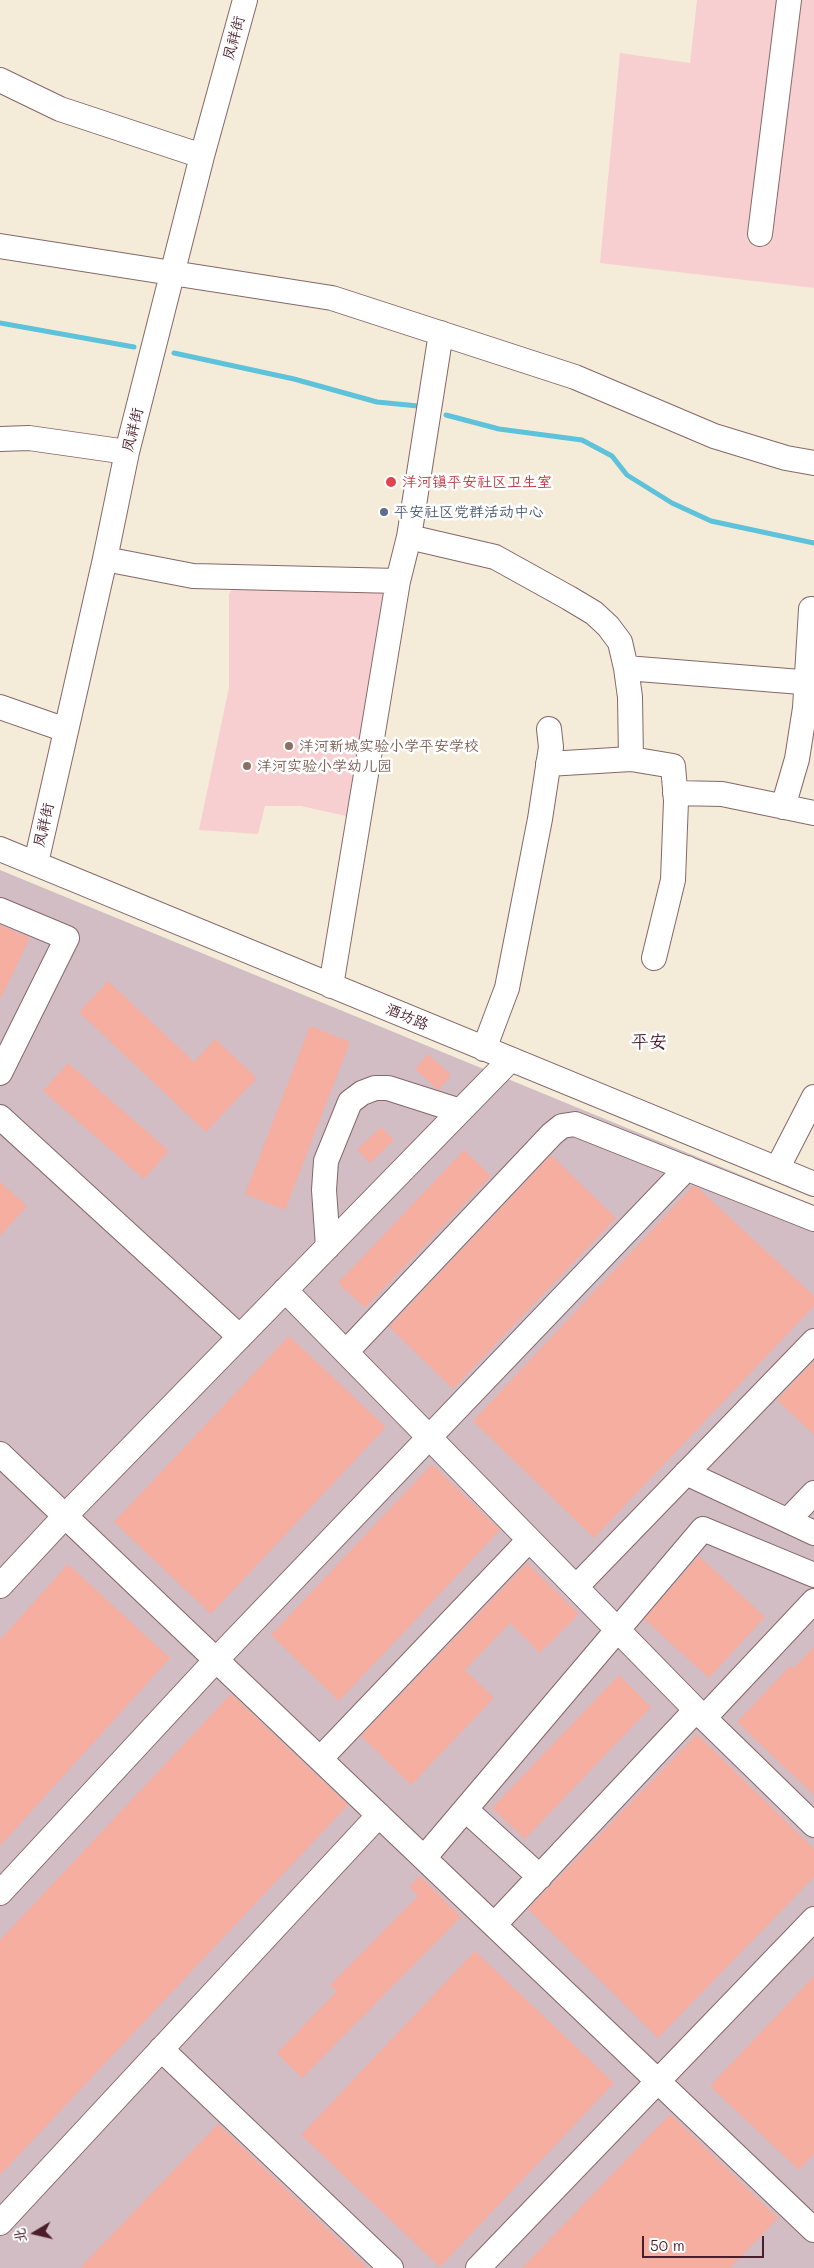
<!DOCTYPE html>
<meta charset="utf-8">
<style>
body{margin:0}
#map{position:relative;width:814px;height:2268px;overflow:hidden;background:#f4ecd9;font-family:Mali,"LXGW WenKai TC",sans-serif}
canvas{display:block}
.north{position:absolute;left:10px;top:2208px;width:50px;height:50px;-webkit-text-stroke:4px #fff;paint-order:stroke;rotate:261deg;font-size:14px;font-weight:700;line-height:20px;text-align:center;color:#4a1f2b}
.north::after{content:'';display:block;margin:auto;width:18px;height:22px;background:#4a1f2b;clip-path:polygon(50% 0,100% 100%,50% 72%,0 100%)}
.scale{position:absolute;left:642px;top:2236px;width:122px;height:22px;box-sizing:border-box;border:2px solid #4a1f2b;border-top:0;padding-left:6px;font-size:15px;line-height:18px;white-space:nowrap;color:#4a1f2b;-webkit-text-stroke:4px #fff;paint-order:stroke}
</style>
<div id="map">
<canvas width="814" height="2268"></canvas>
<div class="north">北</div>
<div class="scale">50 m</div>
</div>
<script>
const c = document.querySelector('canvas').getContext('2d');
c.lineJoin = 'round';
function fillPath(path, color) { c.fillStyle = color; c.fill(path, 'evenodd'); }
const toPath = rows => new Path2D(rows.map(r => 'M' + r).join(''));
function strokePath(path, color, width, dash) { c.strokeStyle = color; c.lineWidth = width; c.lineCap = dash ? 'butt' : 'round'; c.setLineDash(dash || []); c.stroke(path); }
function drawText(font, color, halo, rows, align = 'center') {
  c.font = font + ' Mali,"LXGW WenKai TC",sans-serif'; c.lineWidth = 5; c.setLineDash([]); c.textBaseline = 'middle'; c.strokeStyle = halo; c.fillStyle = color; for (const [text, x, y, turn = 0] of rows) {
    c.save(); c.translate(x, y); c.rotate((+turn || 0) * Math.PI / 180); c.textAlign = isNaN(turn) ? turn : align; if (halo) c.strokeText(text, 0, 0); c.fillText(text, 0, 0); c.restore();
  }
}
const built = toPath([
 [697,0,814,0,814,288,600,263,620,53,690,63],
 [233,588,388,588,350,817,301,806,265,806,258,834,199,830,229,687,229,594]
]);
const industrial = toPath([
 [0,870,814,1205,814,2268,0,2268]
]);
const stream = toPath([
 [0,323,134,347],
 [174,353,294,379,377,402,418,406],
 [446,415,499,429,582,440,612,456,627,475,672,503,711,521,814,543]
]);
const building = toPath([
 [0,925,30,938,0,1000],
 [108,981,194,1062,215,1039,257,1078,206,1132,79,1012],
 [310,1026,350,1042,285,1210,245,1194],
 [428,1054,451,1075,438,1090,415,1069],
 [68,1063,169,1151,144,1179,43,1091],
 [381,1127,394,1140,370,1163,357,1150],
 [464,1150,491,1176,365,1308,338,1283],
 [551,1155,616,1218,453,1389,389,1327],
 [0,1182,27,1206,0,1236],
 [693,1186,698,1188,814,1296,814,1306,594,1538,473,1421],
 [289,1336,386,1427,211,1614,114,1522],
 [814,1361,814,1435,777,1400],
 [432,1464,500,1530,339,1701,271,1635],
 [699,1556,765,1617,709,1678,644,1619],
 [527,1563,579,1614,540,1653,510,1623,465,1670,494,1698,411,1785,361,1736],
 [68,1564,170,1658,0,1846,0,1640],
 [814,1647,814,1795,737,1722,790,1666,793,1669],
 [619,1675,651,1707,525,1839,492,1808],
 [231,1694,348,1805,0,2175,0,1940],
 [697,1734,814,1849,814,1877,658,2038,528,1909],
 [420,1876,461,1917,302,2078,277,2053,337,1991,330,1985,418,1896,409,1887],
 [475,1951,614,2083,440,2267,301,2135],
 [814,1976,814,2154,799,2170,710,2086],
 [670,2114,778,2218,730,2268,522,2268],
 [218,2124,368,2268,80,2268]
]);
const minor = toPath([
 [0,80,60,109,202,156],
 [760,234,789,0],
 [0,246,332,298,575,377,714,436,786,458,814,463],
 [0,439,29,438,127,452],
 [409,537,495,557,569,598,594,613,608,626,620,642,626,668,630,697,631,759],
 [105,559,193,576,398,581],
 [626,668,814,683],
 [0,707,66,730],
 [548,764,631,759,673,766,676,801,673,880,654,958],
 [675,793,722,794,814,813],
 [783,807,797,759,805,708,811,609],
 [0,849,814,1184],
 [36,863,105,559,127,452,202,156,245,0],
 [0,910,67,938,0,1073],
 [331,986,398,581,409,537,441,333],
 [484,1049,507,988,540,819,551,747,549,729],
 [0,1117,240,1337],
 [777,1169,814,1097],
 [328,1247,324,1190,326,1161,350,1102,362,1093,375,1088,388,1088,460,1111],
 [285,1290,696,1710,814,1825],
 [346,1352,552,1134,562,1126,575,1124,814,1219],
 [0,1454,814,2230],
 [686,1473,814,1533],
 [788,1520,814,1493],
 [0,1586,65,1516,510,1060],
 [576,1587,814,1341],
 [704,1718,814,1601],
 [320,1759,529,1540],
 [466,1810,540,1877],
 [424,1858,703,1529,814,1575],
 [0,1893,216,1660,687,1168],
 [494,1925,696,1710],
 [161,2049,391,2268],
 [0,2223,379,1815],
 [478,2268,814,1919]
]);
const markers = [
 [391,482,6,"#e0444e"],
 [384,512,5,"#5c6f8a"],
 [289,746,5,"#8d6e63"],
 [247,766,5,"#8d6e63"]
];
const streetNames = [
 ["凤祥街",234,38,-75],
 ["凤祥街",133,430,-76],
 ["凤祥街",44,825,-77],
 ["酒坊路",407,1017,23]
];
const healthNames = [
 ["洋河镇平安社区卫生室",402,482]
];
const serviceNames = [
 ["平安社区党群活动中心",394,512]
];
const educationNames = [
 ["洋河新城实验小学平安学校",299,746],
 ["洋河实验小学幼儿园",257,766]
];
const quarterNames = [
 ["平安",649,1042]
];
fillPath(built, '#f7cfd0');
fillPath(industrial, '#d2bdc5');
strokePath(stream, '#5dc2da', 5);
fillPath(building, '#f6aea1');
strokePath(minor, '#866768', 26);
strokePath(minor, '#fff', 24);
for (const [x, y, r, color] of markers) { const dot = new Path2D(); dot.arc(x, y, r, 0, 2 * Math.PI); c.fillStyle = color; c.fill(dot); strokePath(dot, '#fff', 2); }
drawText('15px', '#4a1f2b', '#fff', streetNames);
drawText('15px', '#be3a42', '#fff', healthNames, 'left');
drawText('15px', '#4e5e75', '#fff', serviceNames, 'left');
drawText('15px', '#785e54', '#fff', educationNames, 'left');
drawText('18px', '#4a1f2b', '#fff', quarterNames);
</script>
